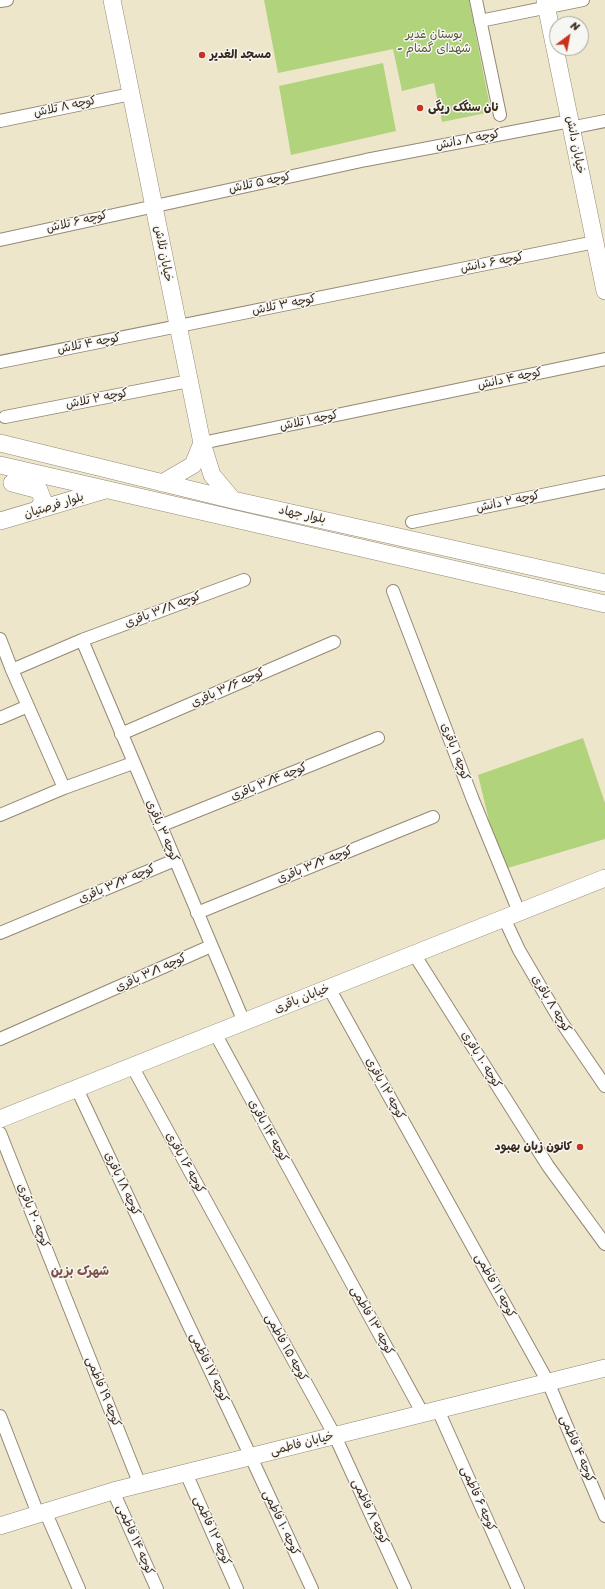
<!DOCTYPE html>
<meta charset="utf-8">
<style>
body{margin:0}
#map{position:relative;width:605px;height:1589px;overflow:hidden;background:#eee6cb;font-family:Sriracha,sans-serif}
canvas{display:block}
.north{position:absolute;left:549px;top:16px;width:40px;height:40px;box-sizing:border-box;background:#f6f6f2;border:1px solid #aba49d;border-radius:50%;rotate:32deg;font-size:11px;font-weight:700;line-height:16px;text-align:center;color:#3b2a1e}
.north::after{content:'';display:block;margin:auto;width:14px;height:18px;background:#c8321e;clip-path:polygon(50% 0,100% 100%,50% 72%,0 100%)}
</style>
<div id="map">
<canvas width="605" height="1589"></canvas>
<div class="north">N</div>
</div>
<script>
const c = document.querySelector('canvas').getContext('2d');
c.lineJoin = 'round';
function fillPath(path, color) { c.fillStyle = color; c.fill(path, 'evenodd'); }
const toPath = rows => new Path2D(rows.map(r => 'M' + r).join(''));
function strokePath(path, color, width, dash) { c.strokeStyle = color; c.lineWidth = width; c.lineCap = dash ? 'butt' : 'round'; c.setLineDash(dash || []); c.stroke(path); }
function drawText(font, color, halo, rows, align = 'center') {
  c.font = font + ' Sriracha,"Playpen Sans Arabic",sans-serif'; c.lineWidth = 3; c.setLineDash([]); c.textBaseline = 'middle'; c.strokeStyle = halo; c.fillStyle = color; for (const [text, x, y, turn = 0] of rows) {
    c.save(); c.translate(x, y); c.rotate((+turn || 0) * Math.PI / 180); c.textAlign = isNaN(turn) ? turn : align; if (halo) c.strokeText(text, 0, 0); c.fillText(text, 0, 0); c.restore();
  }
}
const green = toPath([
 [264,0,469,0,491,112,442,122,434,83,402,91,393,49,278,73],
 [383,63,396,131,291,155,279,86],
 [583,738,605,803,605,839,501,870,478,775]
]);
const street = toPath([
 [476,0,500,115],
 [0,1,7,0],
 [480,21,583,0],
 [0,121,131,94],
 [570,128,605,121],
 [0,240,366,160,570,121],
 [0,362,595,242],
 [5,417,189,381],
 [202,443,605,359],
 [412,522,605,482],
 [393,591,473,800,519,912],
 [0,639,12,670,64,788],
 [82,640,244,1022],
 [12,670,82,640,244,580],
 [0,718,28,706],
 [121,734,334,642],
 [0,815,64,788,133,763],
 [160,826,378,738],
 [197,913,433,817],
 [504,918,519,950,560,1020,605,1086],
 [0,933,175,860],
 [414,954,548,1166,605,1244],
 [329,988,548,1382,605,1516],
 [215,1033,423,1414],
 [0,1039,211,946],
 [132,1066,335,1436,405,1589],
 [77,1089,251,1457,312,1589],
 [0,1133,140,1485],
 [438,1410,518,1589],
 [0,1416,38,1514],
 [186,1473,237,1589],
 [113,1491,157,1589],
 [45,1511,79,1589]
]);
const secondary = toPath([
 [112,0,202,443,212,475,233,500],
 [545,0,605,291],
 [0,443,233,500,605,583],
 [0,465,605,604],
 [12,483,39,490,43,500,38,510],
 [162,483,193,465,202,443],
 [0,521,105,490],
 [0,1119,605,878],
 [0,1526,113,1491,605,1368]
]);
const markers = [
 [202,55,4,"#c8321e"],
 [420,108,4,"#c8321e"],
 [580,1147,4,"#c8321e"]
];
const parkNames = [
 ["بوستان غدیر",434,35],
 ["- شهدای گمنام",434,49]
];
const poiNames = [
 ["مسجد الغدیر",210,55],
 ["نان سنگک ریگی",428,108],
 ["کانون زبان بهبود",572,1147,"right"]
];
const streetNames = [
 ["کوچه ۸ تلاش",65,107,-12],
 ["کوچه ۸ دانش",468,140,-11],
 ["خیابان دانش",575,145,79],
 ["کوچه ۵ تلاش",260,183,-12],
 ["کوچه ۶ تلاش",77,222,-13],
 ["خیابان تلاش",163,254,79],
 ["کوچه ۶ دانش",492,263,-11],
 ["کوچه ۳ تلاش",284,305,-11],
 ["کوچه ۴ تلاش",89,344,-11],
 ["کوچه ۴ دانش",510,379,-12],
 ["کوچه ۲ تلاش",97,399,-11],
 ["کوچه ۱ تلاش",309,421,-12],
 ["کوچه ۲ دانش",508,502,-12],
 ["بلوار فرصتیان",54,506,-17],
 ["بلوار جهاد",302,515,12],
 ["کوچه ۳/۸ باقری",163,610,-21],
 ["کوچه ۳/۶ باقری",228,688,-24],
 ["کوچه ۱ باقری",455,752,69],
 ["کوچه ۳/۴ باقری",269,782,-22],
 ["کوچه ۳ باقری",162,831,67],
 ["کوچه ۳/۲ باقری",315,865,-22],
 ["کوچه ۳/۳ باقری",117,884,-23],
 ["کوچه ۳/۱ باقری",151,973,-24],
 ["خیابان باقری",302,999,-22],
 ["کوچه ۸ باقری",551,1004,59],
 ["کوچه ۱۰ باقری",481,1060,58],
 ["کوچه ۱۲ باقری",385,1089,61],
 ["کوچه ۱۴ باقری",268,1131,61],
 ["کوچه ۱۶ باقری",185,1163,61],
 ["کوچه ۱۸ باقری",122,1184,65],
 ["کوچه ۲۰ باقری",33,1216,68],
 ["کوچه ۱۱ فاطمی",495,1286,61],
 ["کوچه ۱۳ فاطمی",372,1321,61],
 ["کوچه ۱۵ فاطمی",286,1348,61],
 ["کوچه ۱۷ فاطمی",209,1368,65],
 ["کوچه ۱۹ فاطمی",103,1392,68],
 ["خیابان فاطمی",302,1444,-14],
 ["کوچه ۴ فاطمی",577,1449,67],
 ["کوچه ۶ فاطمی",478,1499,66],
 ["کوچه ۸ فاطمی",370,1512,65],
 ["کوچه ۱۰ فاطمی",281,1523,65],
 ["کوچه ۱۲ فاطمی",212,1531,66],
 ["کوچه ۱۴ فاطمی",135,1540,66]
];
const neighbourhoodNames = [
 ["شهرک بزین",80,1272]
];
fillPath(green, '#b1d37c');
strokePath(street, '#948874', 14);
strokePath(secondary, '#948874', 18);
strokePath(street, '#fff', 12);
strokePath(secondary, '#fff', 17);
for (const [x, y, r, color] of markers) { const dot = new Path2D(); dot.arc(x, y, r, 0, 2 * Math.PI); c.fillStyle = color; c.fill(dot); strokePath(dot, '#f6f6f2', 1.5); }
drawText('12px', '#585436', '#f6f6f2', parkNames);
drawText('bold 12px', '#3b2a1e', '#f6f6f2', poiNames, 'left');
drawText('12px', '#3b2a1e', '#f6f6f2', streetNames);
drawText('bold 13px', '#7e5449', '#f6f6f2', neighbourhoodNames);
</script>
